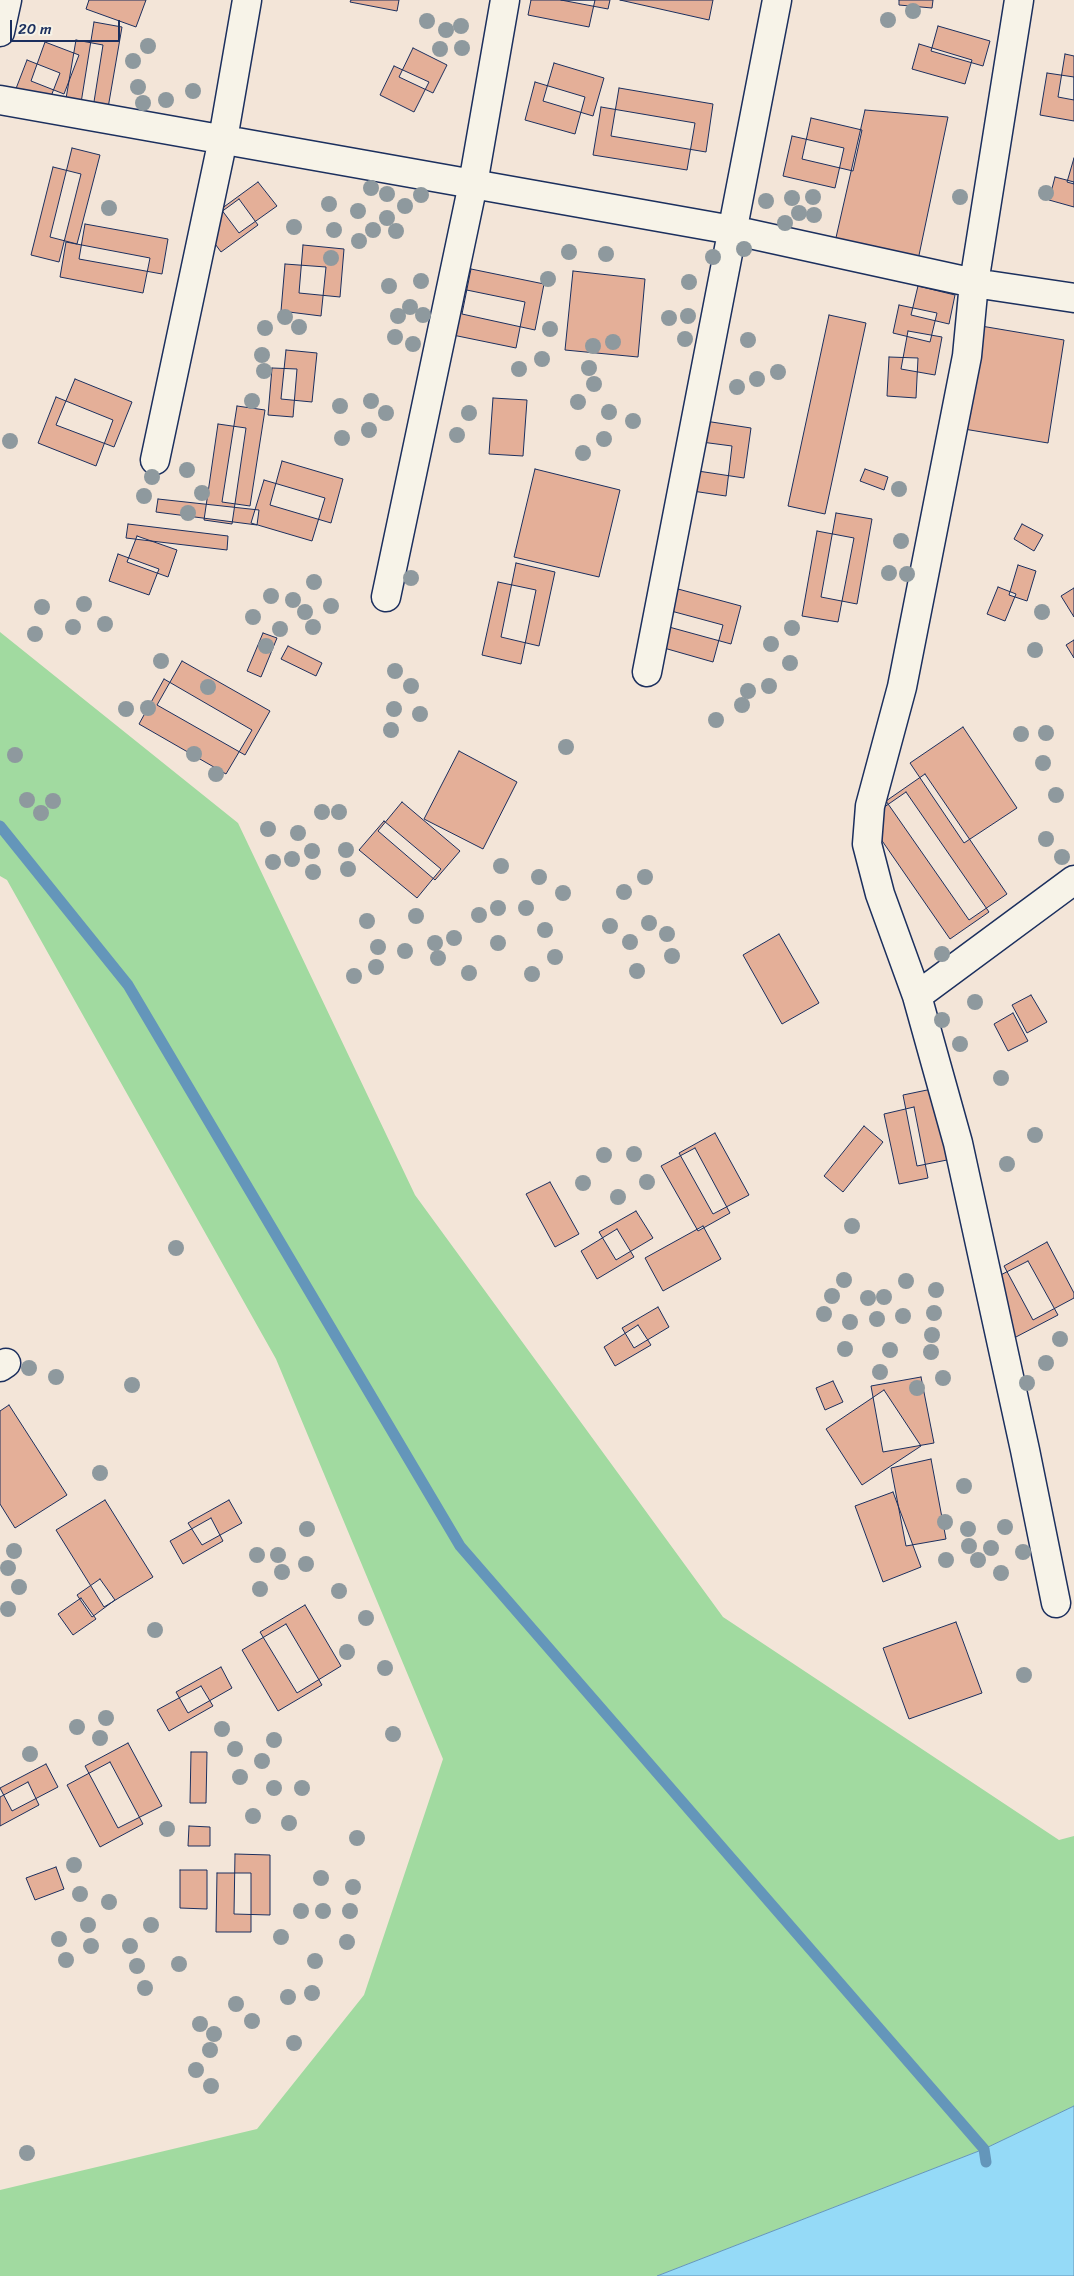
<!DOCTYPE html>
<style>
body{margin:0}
#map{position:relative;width:1074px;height:2276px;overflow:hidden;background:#f3e5d8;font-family:Sriracha,sans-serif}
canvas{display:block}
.scale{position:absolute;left:10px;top:20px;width:110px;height:22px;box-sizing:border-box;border:2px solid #1b2f5e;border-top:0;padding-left:6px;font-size:15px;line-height:18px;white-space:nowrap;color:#1b2f5e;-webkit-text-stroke:4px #f7f3e8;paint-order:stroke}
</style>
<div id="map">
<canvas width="1074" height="2276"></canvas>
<div class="scale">20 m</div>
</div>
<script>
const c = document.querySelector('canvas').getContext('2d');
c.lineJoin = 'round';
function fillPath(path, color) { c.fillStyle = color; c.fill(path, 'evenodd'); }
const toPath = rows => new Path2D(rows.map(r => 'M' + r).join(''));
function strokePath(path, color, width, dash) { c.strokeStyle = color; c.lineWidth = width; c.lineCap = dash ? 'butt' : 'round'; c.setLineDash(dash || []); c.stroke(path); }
const green = toPath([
 [0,632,238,823,415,1195,723,1617,1059,1840,1074,1836,1074,2106,984,2149,657,2276,0,2276,0,2190,257,2129,364,1995,443,1759,276,1359,7,880,0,876]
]);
const water = toPath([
 [1074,2106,1074,2276,657,2276,984,2149,1074,2106]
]);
const stream = toPath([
 [0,826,128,985,460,1546,984,2149,986,2162]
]);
const building = toPath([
 [89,0,146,0,136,27,86,9,89,0],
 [351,0,399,0,397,11,350,2,351,0],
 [531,0,595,0,589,27,528,15,531,0],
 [561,0,610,0,608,9,561,0],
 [620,0,713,0,709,20,620,0],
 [899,0,933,0,932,8,899,5,899,0],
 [94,22,122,27,108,108,81,103,94,22],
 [938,26,990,41,983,66,931,51,938,26],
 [76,40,103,45,90,127,62,122,76,40],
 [45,42,79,55,64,94,31,81,45,42],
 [919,44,972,60,965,84,912,69,919,44],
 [413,48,447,65,433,93,399,77,413,48],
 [1065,54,1074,56,1074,100,1058,97,1065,54],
 [27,60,60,73,45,112,12,99,27,60],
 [554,63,604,78,593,116,543,101,554,63],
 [394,66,429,82,414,112,380,95,394,66],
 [1047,73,1074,77,1074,121,1040,115,1047,73],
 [535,82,585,97,575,134,525,120,535,82],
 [619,88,713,104,706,152,611,136,619,88],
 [601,107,695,123,687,170,593,155,601,107],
 [865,110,948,117,918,260,835,242,865,110],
 [811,118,862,130,853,171,802,159,811,118],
 [792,136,844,148,835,188,783,176,792,136],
 [72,148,100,155,77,244,50,237,72,148],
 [1074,158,1074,184,1067,182,1074,158],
 [53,167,81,174,59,262,31,255,53,167],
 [1055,177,1074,182,1074,207,1049,200,1055,177],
 [258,182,277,206,239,233,221,209,258,182],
 [239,199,258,225,221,252,202,226,239,199],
 [85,224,168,239,162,274,79,259,85,224],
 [66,242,150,258,143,293,60,277,66,242],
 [303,245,344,249,340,297,299,293,303,245],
 [285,264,326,267,321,316,281,311,285,264],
 [471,269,544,284,535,330,462,314,471,269],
 [573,271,645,279,638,357,565,350,573,271],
 [918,286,955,295,949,324,911,315,918,286],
 [452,287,525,302,516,348,443,333,452,287],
 [899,305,937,313,930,342,893,333,899,305],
 [829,315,866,323,825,514,788,506,829,315],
 [981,326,1064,340,1048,443,964,429,981,326],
 [908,331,942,337,935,375,901,369,908,331],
 [286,350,317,353,312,402,281,399,286,350],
 [889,357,918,358,916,398,887,396,889,357],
 [272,368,297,369,293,417,268,415,272,368],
 [75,379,132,402,114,447,56,425,75,379],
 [56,397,113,420,96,466,38,443,56,397],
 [493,398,527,400,523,456,489,454,493,398],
 [237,406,265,410,250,506,222,502,237,406],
 [705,421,751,428,744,478,698,471,705,421],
 [218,424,246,428,232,524,204,520,218,424],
 [686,440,732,446,726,496,679,489,686,440],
 [282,461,343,479,331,523,270,505,282,461],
 [535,469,620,490,599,577,514,557,535,469],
 [865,469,888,477,884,490,860,481,865,469],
 [264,480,325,498,312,541,251,523,264,480],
 [158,499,259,510,257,525,156,512,158,499],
 [836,513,872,519,857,604,821,597,836,513],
 [128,524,228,536,227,550,126,538,128,524],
 [1022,524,1043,535,1034,551,1014,539,1022,524],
 [817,531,854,538,838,622,802,616,817,531],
 [137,536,177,550,168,577,127,562,137,536],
 [118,554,159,569,149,595,109,581,118,554],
 [516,563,555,572,539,646,501,637,516,563],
 [1018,565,1036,571,1027,601,1009,595,1018,565],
 [498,582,536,590,521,664,482,655,498,582],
 [998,587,1016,594,1005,621,987,614,998,587],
 [1074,588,1074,617,1061,596,1074,588],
 [678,589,741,606,731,644,669,627,678,589],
 [660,608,723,625,713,662,650,644,660,608],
 [263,633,277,638,261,677,247,671,263,633],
 [1074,640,1074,658,1066,645,1074,640],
 [288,646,322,663,316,676,281,659,288,646],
 [182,661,270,711,245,755,157,705,182,661],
 [164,679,252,730,226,774,139,724,164,679],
 [963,727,1017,808,964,843,910,763,963,727],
 [459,751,517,782,483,849,424,819,459,751],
 [925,774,1007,894,969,920,886,801,925,774],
 [906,792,989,912,950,939,867,819,906,792],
 [402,802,460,851,435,880,378,831,402,802],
 [384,821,441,869,417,898,359,850,384,821],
 [779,934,819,1003,782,1024,743,955,779,934],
 [1031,995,1047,1022,1027,1033,1012,1005,1031,995],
 [1013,1013,1028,1041,1008,1051,994,1024,1013,1013],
 [932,1089,947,1160,917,1166,903,1095,932,1089],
 [914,1107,928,1178,899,1184,884,1114,914,1107],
 [864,1126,883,1142,843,1192,824,1176,864,1126],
 [715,1133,749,1195,713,1214,679,1153,715,1133],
 [695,1148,730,1213,698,1231,661,1166,695,1148],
 [550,1182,579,1234,555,1247,526,1194,550,1182],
 [636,1211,653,1238,616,1260,599,1232,636,1211],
 [703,1226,721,1259,663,1291,645,1258,703,1226],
 [617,1229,634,1257,597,1279,581,1251,617,1229],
 [1047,1242,1074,1293,1074,1298,1033,1320,1004,1266,1047,1242],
 [1028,1261,1058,1315,1014,1338,985,1283,1028,1261],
 [658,1307,669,1327,634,1348,622,1328,658,1307],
 [638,1325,651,1345,615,1366,604,1347,638,1325],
 [921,1377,934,1443,883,1452,871,1386,921,1377],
 [833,1381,843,1402,825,1410,816,1388,833,1381],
 [884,1390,921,1446,862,1485,826,1429,884,1390],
 [9,1405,67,1495,15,1528,0,1504,0,1411,9,1405],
 [931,1459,946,1539,906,1546,891,1468,931,1459],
 [893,1492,921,1567,883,1582,855,1506,893,1492],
 [105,1500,153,1577,104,1607,56,1530,105,1500],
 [229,1500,242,1523,202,1545,188,1523,229,1500],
 [211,1518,223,1541,183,1564,170,1541,211,1518],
 [100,1579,115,1600,92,1617,77,1595,100,1579],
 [81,1598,96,1619,73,1635,58,1614,81,1598],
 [305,1605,341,1666,297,1693,260,1632,305,1605],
 [956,1622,982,1693,909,1719,883,1648,956,1622],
 [286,1624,322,1685,278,1711,242,1650,286,1624],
 [221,1667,232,1688,188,1713,176,1692,221,1667],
 [201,1686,213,1706,169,1731,157,1710,201,1686],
 [128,1743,162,1806,118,1828,85,1766,128,1743],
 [191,1752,207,1752,206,1803,190,1803,191,1752],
 [110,1762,143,1824,100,1847,67,1785,110,1762],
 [46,1764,58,1787,12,1811,0,1788,46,1764],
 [28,1782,39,1805,0,1826,0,1797,28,1782],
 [189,1826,210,1827,210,1846,188,1846,189,1826],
 [235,1854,270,1855,270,1915,234,1914,235,1854],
 [56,1867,64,1889,35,1900,26,1878,56,1867],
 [180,1870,207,1870,207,1909,180,1908,180,1870],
 [217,1873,251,1873,251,1932,216,1932,217,1873]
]);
const street = toPath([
 [1019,0,974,283,967,356,902,687,870,806,867,844,880,894,917,996,958,1143,1025,1450,1056,1603],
 [0,32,7,0],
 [0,100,732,230,974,283,1074,298],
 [155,460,223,139,247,0],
 [386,597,473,184,505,0],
 [647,672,777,0],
 [917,996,1074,880],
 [0,1367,6,1363]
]);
const trees = [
 [913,11],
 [888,20],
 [427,21],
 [461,26],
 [446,30],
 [148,46],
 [462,48],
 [440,49],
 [133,61],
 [138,87],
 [193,91],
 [166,100],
 [143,103],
 [371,188],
 [1046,193],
 [387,194],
 [421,195],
 [813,197],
 [960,197],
 [792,198],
 [766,201],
 [329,204],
 [405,206],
 [109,208],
 [358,211],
 [799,213],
 [814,215],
 [387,218],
 [785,223],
 [294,227],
 [334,230],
 [373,230],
 [396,231],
 [359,241],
 [744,249],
 [569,252],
 [606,254],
 [713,257],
 [331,258],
 [548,279],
 [421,281],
 [689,282],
 [389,286],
 [410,307],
 [423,315],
 [398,316],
 [688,316],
 [285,317],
 [669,318],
 [299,327],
 [265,328],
 [550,329],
 [395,337],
 [685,339],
 [748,340],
 [613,342],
 [413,344],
 [593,346],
 [262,355],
 [542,359],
 [589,368],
 [519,369],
 [264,371],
 [778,372],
 [757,379],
 [594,384],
 [737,387],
 [252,401],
 [371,401],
 [578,402],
 [340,406],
 [609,412],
 [386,413],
 [469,413],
 [633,421],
 [369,430],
 [457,435],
 [342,438],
 [604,439],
 [10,441],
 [583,453],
 [187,470],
 [152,477],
 [899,489],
 [202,493],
 [144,496],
 [188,513],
 [901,541],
 [889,573],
 [907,574],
 [411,578],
 [314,582],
 [271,596],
 [293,600],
 [84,604],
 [331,606],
 [42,607],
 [305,612],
 [1042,612],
 [253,617],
 [105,624],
 [73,627],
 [313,627],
 [792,628],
 [280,629],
 [35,634],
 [771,644],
 [266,646],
 [1035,650],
 [161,661],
 [790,663],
 [395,671],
 [411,686],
 [769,686],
 [208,687],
 [748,691],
 [742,705],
 [148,708],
 [126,709],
 [394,709],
 [420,714],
 [716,720],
 [391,730],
 [1046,733],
 [1021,734],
 [566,747],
 [194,754],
 [15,755],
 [1043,763],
 [216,774],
 [1056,795],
 [27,800],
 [53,801],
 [322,812],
 [339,812],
 [41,813],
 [268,829],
 [298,833],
 [1046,839],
 [346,850],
 [312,851],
 [1062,857],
 [292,859],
 [273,862],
 [501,866],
 [348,869],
 [313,872],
 [539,877],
 [645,877],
 [624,892],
 [563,893],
 [498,908],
 [526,908],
 [479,915],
 [416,916],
 [367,921],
 [649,923],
 [610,926],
 [545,930],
 [667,934],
 [454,938],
 [630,942],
 [435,943],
 [498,943],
 [378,947],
 [405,951],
 [942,954],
 [672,956],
 [555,957],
 [438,958],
 [376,967],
 [637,971],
 [469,973],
 [532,974],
 [354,976],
 [975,1002],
 [942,1020],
 [960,1044],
 [1001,1078],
 [1035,1135],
 [634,1154],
 [604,1155],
 [1007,1164],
 [647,1182],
 [583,1183],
 [618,1197],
 [852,1226],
 [176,1248],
 [844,1280],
 [906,1281],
 [936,1290],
 [832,1296],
 [884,1297],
 [868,1298],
 [934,1313],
 [824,1314],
 [903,1316],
 [877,1319],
 [850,1322],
 [932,1335],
 [1060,1339],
 [845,1349],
 [890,1350],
 [931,1352],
 [1046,1363],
 [29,1368],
 [880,1372],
 [56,1377],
 [943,1378],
 [1027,1383],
 [132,1385],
 [917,1388],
 [100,1473],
 [964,1486],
 [945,1522],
 [1005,1527],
 [307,1529],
 [968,1529],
 [969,1546],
 [991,1548],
 [14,1551],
 [1023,1552],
 [257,1555],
 [278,1555],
 [946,1560],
 [978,1560],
 [306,1564],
 [8,1568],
 [282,1572],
 [1001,1573],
 [19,1587],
 [260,1589],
 [339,1591],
 [8,1609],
 [366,1618],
 [155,1630],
 [347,1652],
 [385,1668],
 [1024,1675],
 [106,1718],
 [77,1727],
 [222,1729],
 [393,1734],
 [100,1738],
 [274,1740],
 [235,1749],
 [30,1754],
 [262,1761],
 [240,1777],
 [274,1788],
 [302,1788],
 [253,1816],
 [289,1823],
 [167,1829],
 [357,1838],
 [74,1865],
 [321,1878],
 [353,1887],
 [80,1894],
 [109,1902],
 [301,1911],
 [323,1911],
 [350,1911],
 [88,1925],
 [151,1925],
 [281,1937],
 [59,1939],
 [347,1942],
 [91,1946],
 [130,1946],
 [66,1960],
 [315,1961],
 [179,1964],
 [137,1966],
 [145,1988],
 [312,1993],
 [288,1997],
 [236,2004],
 [252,2021],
 [200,2024],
 [214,2034],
 [294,2043],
 [210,2050],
 [196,2070],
 [211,2086],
 [27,2153]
];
fillPath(green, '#a1daa0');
fillPath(water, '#95daf7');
strokePath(water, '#6496ba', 1);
strokePath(stream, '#6496ba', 11);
fillPath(building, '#e4af98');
strokePath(building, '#1b2f5e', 1);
strokePath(street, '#1b2f5e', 31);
strokePath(street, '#f7f3e8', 28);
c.fillStyle = '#8e999e';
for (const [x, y] of trees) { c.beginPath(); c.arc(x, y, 8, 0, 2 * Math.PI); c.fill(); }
</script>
